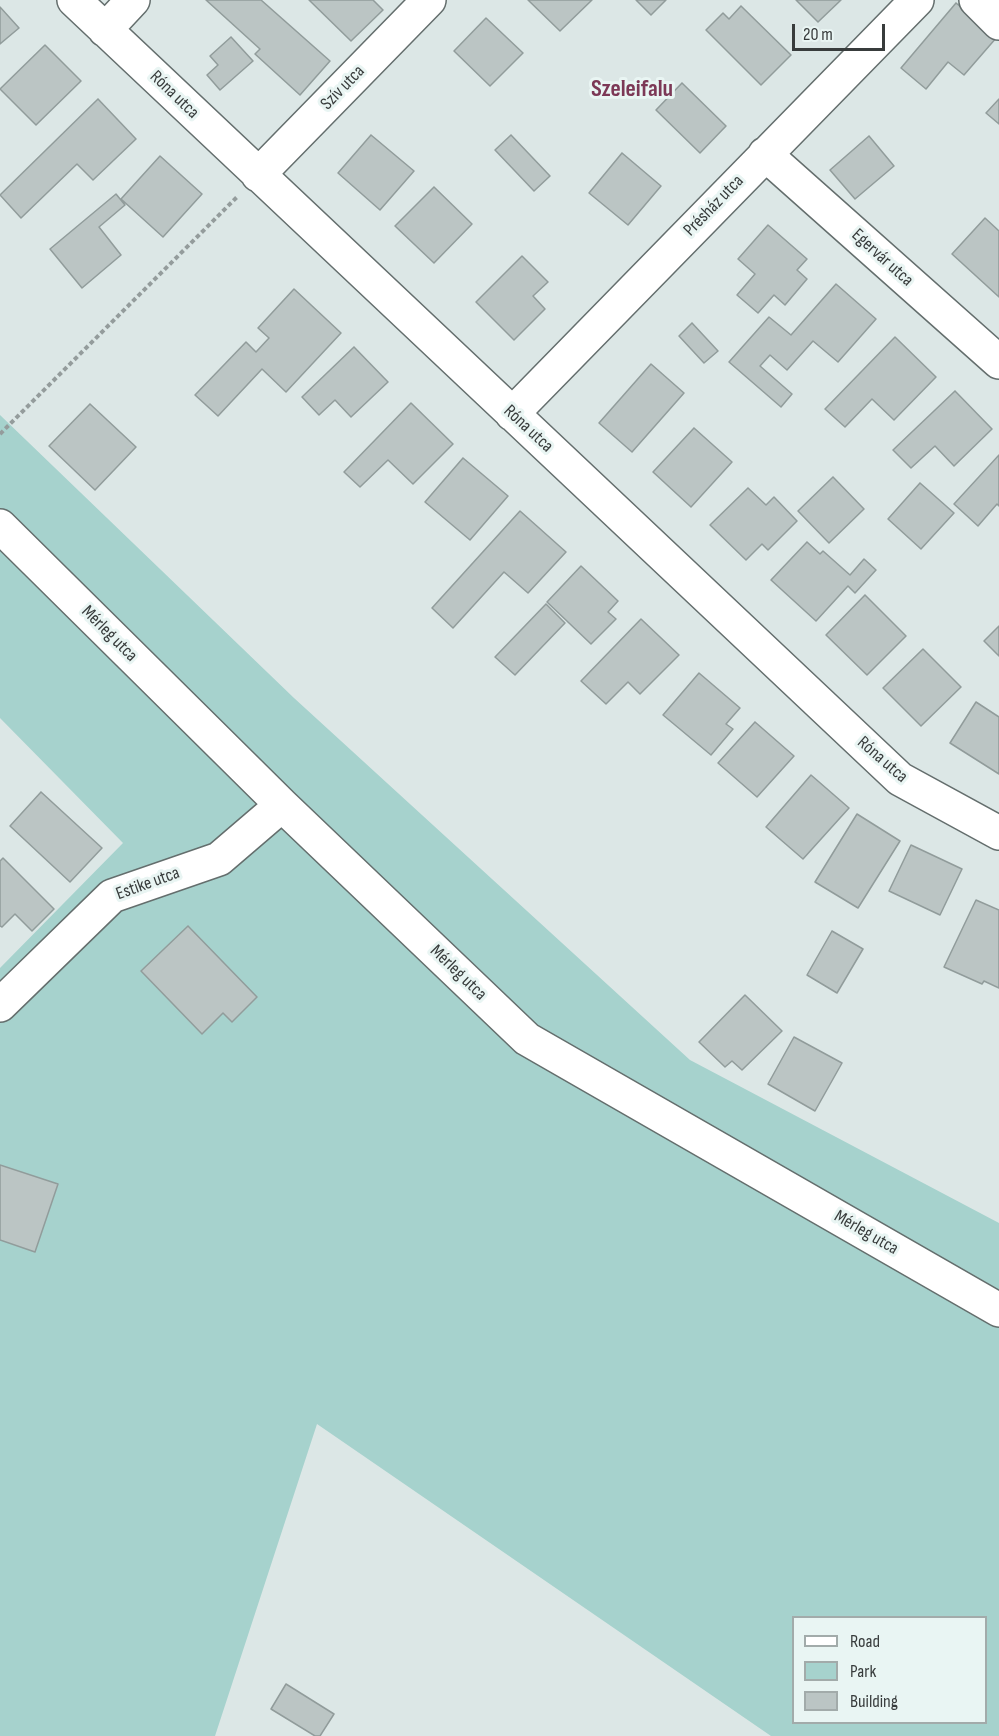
<!DOCTYPE html>
<meta charset="utf-8">
<style>
body{margin:0}
#map{position:relative;width:999px;height:1736px;overflow:hidden;background:#dce7e6;font-family:"Sofia Sans Condensed",sans-serif}
canvas{display:block}
.legend{position:absolute;left:792px;top:1616px;width:195px;height:108px;box-sizing:border-box;background:#e9f5f3;border:2px solid #a2abaa;margin:0;padding:8px 10px;list-style:none;font-size:18px;color:#383c3c}
.legend li{display:flex;align-items:center;gap:12px;height:30px}
.legend b{width:30px;border:2px solid #a2abaa}
.scale{position:absolute;left:792px;top:24px;width:93px;height:27px;box-sizing:border-box;border:3px solid #383c3c;border-top:0;padding-left:8px;font-size:18px;line-height:21px;white-space:nowrap;color:#383c3c;-webkit-text-stroke:4px #e9f5f3;paint-order:stroke}
</style>
<div id="map">
<canvas width="999" height="1736"></canvas>
<ul class="legend">
<li><b style="height:8px;background:#fff"></b>Road</li>
<li><b style="height:16px;background:#a6d2cd"></b>Park</li>
<li><b style="height:16px;background:#bbc5c4"></b>Building</li>
</ul>
<div class="scale">20 m</div>
</div>
<script>
const c = document.querySelector('canvas').getContext('2d');
c.lineJoin = 'round';
function fillPath(path, color) { c.fillStyle = color; c.fill(path, 'evenodd'); }
const toPath = rows => new Path2D(rows.map(r => 'M' + r).join(''));
function strokePath(path, color, width, dash) { c.strokeStyle = color; c.lineWidth = width; c.lineCap = dash ? 'butt' : 'round'; c.setLineDash(dash || []); c.stroke(path); }
function drawText(font, color, halo, rows, align = 'center') {
  c.font = font + ' "Sofia Sans Condensed",sans-serif'; c.lineWidth = 6; c.setLineDash([]); c.textBaseline = 'middle'; c.strokeStyle = halo; c.fillStyle = color; for (const [text, x, y, turn = 0] of rows) {
    c.save(); c.translate(x, y); c.rotate((+turn || 0) * Math.PI / 180); c.textAlign = isNaN(turn) ? turn : align; if (halo) c.strokeText(text, 0, 0); c.fillText(text, 0, 0); c.restore();
  }
}
const green = toPath([
 [0,415,294,698,690,1060,999,1223,999,1736,771,1736,317,1424,215,1736,0,1736,0,968,123,843,0,718],
 [794,1618,986,1618,986,1722,794,1722]
]);
const building = toPath([
 [206,0,261,0,330,61,300,95,255,54,260,49,206,0],
 [309,0,373,0,383,10,351,41,309,0],
 [528,0,592,0,560,31,528,0],
 [636,0,666,0,651,15,636,0],
 [796,0,841,0,818,22,796,0],
 [956,3,997,37,964,75,948,62,926,89,901,68,956,3],
 [741,6,791,55,761,85,706,30,723,13,729,19,741,6],
 [0,7,19,28,0,44,0,7],
 [486,18,523,53,490,86,454,51,486,18],
 [231,37,253,61,220,90,207,75,218,65,210,56,231,37],
 [45,45,81,81,36,125,0,89,45,45],
 [682,83,726,126,700,153,656,110,682,83],
 [98,99,136,139,93,180,77,164,21,218,0,195,98,99],
 [999,99,999,124,986,113,999,99],
 [371,135,414,171,380,210,338,173,371,135],
 [511,135,550,176,534,191,495,150,511,135],
 [869,136,894,166,855,199,830,170,869,136],
 [622,153,661,186,628,225,589,193,622,153],
 [160,156,202,194,163,237,121,199,160,156],
 [434,187,472,224,434,263,395,226,434,187],
 [116,194,125,205,99,227,121,255,82,288,50,249,116,194],
 [985,218,999,231,999,297,952,254,985,218],
 [768,225,807,259,797,270,807,279,785,305,774,295,758,313,737,295,755,274,738,259,768,225],
 [522,256,548,282,533,296,545,309,514,340,476,302,522,256],
 [836,284,876,319,838,362,813,341,787,370,770,355,760,366,792,394,781,407,729,362,769,317,791,335,836,284],
 [294,289,341,333,286,392,262,369,218,416,195,395,246,342,256,352,269,338,258,328,294,289],
 [692,323,718,351,704,363,679,336,692,323],
 [895,337,936,377,894,420,872,399,845,427,825,409,895,337],
 [354,347,388,382,351,417,335,400,319,415,302,397,354,347],
 [651,364,684,393,632,452,599,423,651,364],
 [955,391,992,429,954,466,935,446,911,468,893,450,955,391],
 [411,403,453,444,413,484,388,460,360,487,344,472,411,403],
 [90,404,136,447,95,490,49,446,90,404],
 [694,428,732,462,691,507,653,472,694,428],
 [999,455,999,506,997,504,978,526,954,504,999,455],
 [463,458,508,496,470,540,425,502,463,458],
 [833,477,864,509,829,543,798,511,833,477],
 [920,483,954,513,921,549,888,519,920,483],
 [748,488,766,505,774,497,797,521,768,550,762,544,746,560,710,525,748,488],
 [520,511,566,552,528,593,504,572,453,628,432,608,520,511],
 [807,542,820,554,823,551,850,575,864,559,876,570,855,593,848,586,816,621,771,580,807,542],
 [581,566,618,601,608,612,616,619,591,644,547,602,581,566],
 [865,595,906,636,867,675,826,635,865,595],
 [546,604,565,623,515,675,495,657,546,604],
 [641,619,679,655,640,694,628,682,606,704,581,681,641,619],
 [999,626,999,656,984,641,999,626],
 [923,649,961,687,921,726,883,688,923,649],
 [699,673,740,708,726,724,733,729,711,755,663,715,699,673],
 [976,702,999,717,999,774,950,743,976,702],
 [755,722,794,756,757,797,718,763,755,722],
 [811,775,849,808,803,859,766,827,811,775],
 [41,792,102,848,70,882,10,826,41,792],
 [857,814,900,841,858,908,815,882,857,814],
 [911,845,962,869,940,915,889,891,911,845],
 [3,858,54,909,32,931,15,914,2,927,0,926,0,861,3,858],
 [976,900,999,910,999,988,984,981,982,984,944,967,976,900],
 [188,926,257,997,232,1022,223,1013,202,1034,141,971,188,926],
 [832,931,863,949,837,993,807,975,832,931],
 [745,995,782,1031,742,1070,732,1061,725,1067,699,1042,745,995],
 [794,1037,842,1063,815,1111,768,1084,794,1037],
 [0,1165,58,1184,35,1252,0,1240,0,1165],
 [286,1684,334,1714,320,1736,315,1736,271,1709,286,1684]
]);
const path = toPath([
 [0,434,237,197]
]);
const minor = toPath([
 [74,0,900,779,999,833],
 [976,0,999,23],
 [105,30,133,0],
 [765,154,999,362],
 [258,175,429,0],
 [512,414,917,0],
 [0,526,282,805,527,1039,999,1310],
 [0,1005,112,896,219,859,282,805]
]);
const streetNames = [
 ["Szív utca",343,88,-46],
 ["Róna utca",174,95,44],
 ["Présház utca",714,206,-46],
 ["Egervár utca",882,258,42],
 ["Róna utca",528,429,43],
 ["Mérleg utca",109,634,45],
 ["Róna utca",882,760,41],
 ["Estike utca",148,884,-20],
 ["Mérleg utca",458,973,44],
 ["Mérleg utca",866,1233,30]
];
const districtNames = [
 ["Szeleifalu",632,90]
];
fillPath(green, '#a6d2cd');
fillPath(building, '#bbc5c4');
strokePath(building, '#919c9b', 1.5);
strokePath(minor, '#646e6d', 36);
strokePath(path, '#949c9c', 4, [4.5, 3]);
strokePath(minor, '#fff', 33);
drawText('18px', '#383c3c', '#e9f5f3', streetNames);
drawText('bold 24px', '#7c3856', '#e9f5f3', districtNames);
</script>
